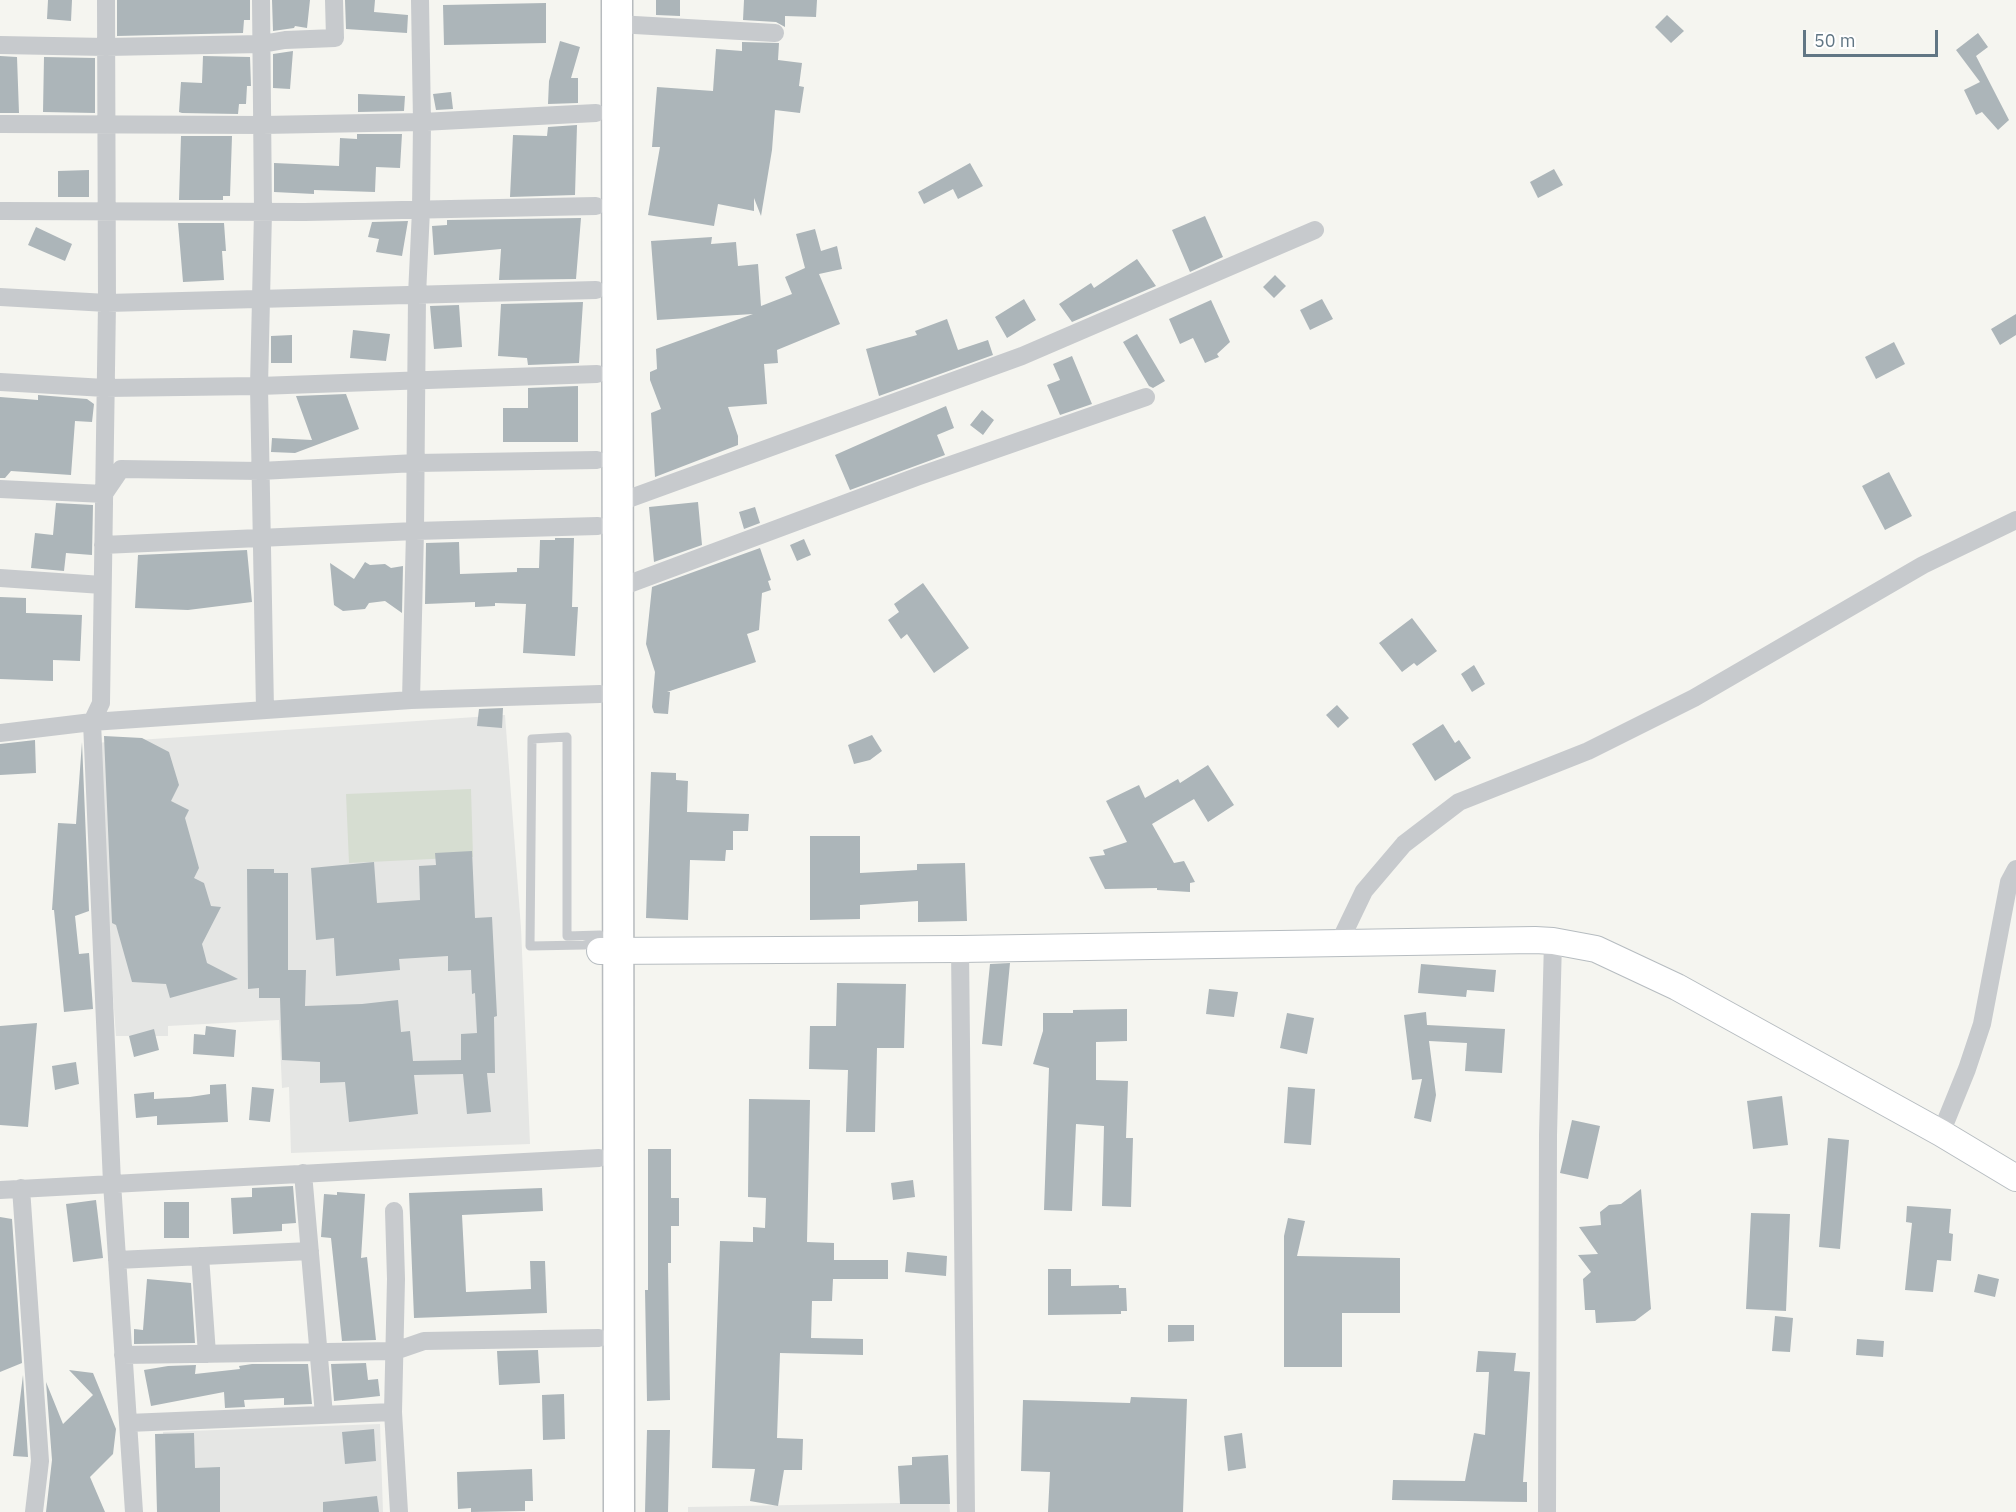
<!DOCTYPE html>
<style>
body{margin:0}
#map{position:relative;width:2016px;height:1512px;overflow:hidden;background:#f5f5f0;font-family:"IBM Plex Sans",sans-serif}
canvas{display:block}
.scale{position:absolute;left:1803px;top:30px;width:135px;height:27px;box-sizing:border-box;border:3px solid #617684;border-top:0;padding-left:8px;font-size:18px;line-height:21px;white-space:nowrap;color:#617684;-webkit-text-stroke:4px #fff;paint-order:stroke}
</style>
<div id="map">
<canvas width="2016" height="1512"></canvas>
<div class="scale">50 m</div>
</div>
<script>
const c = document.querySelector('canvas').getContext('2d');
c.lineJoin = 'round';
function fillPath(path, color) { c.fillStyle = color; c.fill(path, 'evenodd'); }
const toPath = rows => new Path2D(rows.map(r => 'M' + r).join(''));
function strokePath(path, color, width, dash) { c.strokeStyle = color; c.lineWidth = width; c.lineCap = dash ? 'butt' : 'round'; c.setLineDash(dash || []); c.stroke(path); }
const built = toPath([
 [505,715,521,928,530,1144,291,1153,289,1087,282,1088,279,1020,168,1026,168,1036,116,1036,94,743],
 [380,1424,383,1512,165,1512,163,1432],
 [949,1502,950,1512,688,1512,688,1507]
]);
const green = toPath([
 [471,789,473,857,349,863,346,794]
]);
const building = toPath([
 [48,0,72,0,71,21,47,19],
 [117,0,250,0,250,20,244,20,243,33,117,36],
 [272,0,310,0,307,28,295,26,294,28,273,31],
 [345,0,375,0,374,12,408,15,407,33,346,29],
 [656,0,680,0,680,16,656,15],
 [744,0,817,0,816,17,785,16,785,27,776,22,743,20],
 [546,3,546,43,444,45,443,5],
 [1667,15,1684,31,1671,43,1655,27],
 [1978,33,1988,47,1976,56,2009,120,1998,130,1982,112,1976,115,1964,90,1980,82,1956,50],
 [560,41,580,47,571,78,578,78,578,103,548,104,549,81],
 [742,42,779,43,778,60,802,63,799,86,804,87,800,113,775,110,772,150,761,216,754,198,754,211,718,204,714,226,648,215,660,147,652,147,657,87,713,91,716,49,742,51],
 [293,51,290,89,273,88,273,54],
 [0,56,17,57,19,113,0,113],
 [203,56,250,57,251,86,247,86,246,104,239,104,238,114,182,113,179,112,181,82,202,83],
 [44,57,95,58,95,113,43,112],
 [451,92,453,109,436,110,433,94],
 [358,94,405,96,404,111,358,112],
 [577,125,575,195,510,197,513,135,547,136,548,127],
 [357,134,402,134,400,168,376,167,375,192,314,190,314,194,274,192,274,163,339,166,340,138,357,139],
 [181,136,232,136,230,196,223,196,223,200,179,200],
 [970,163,983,186,958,199,953,189,924,204,918,192],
 [1554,169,1563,185,1538,198,1530,182],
 [89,170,89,197,58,197,58,171],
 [1205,216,1223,257,1190,272,1172,230],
 [581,218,576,279,499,280,501,249,434,255,432,226,447,225,447,220],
 [408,221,402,256,376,252,379,239,368,237,372,222],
 [178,223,224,223,226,251,222,251,224,280,183,282],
 [36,227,72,244,65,261,28,245],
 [815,229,821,251,837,246,842,269,819,274,840,324,777,350,778,363,764,364,767,404,728,407,738,436,738,445,655,477,651,413,661,409,650,380,650,372,657,369,656,349,753,314,657,320,651,241,712,237,711,244,736,242,738,266,758,264,761,306,792,294,785,277,805,268,796,234],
 [1137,259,1156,286,1072,322,1059,304,1091,283,1094,288],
 [1275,275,1286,286,1274,298,1263,287],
 [1024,299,1036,320,1007,338,995,317],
 [1322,299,1333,319,1310,330,1300,310],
 [1211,300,1230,342,1217,354,1219,357,1205,363,1193,338,1180,344,1169,319],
 [583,302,579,363,528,365,527,358,498,356,501,304],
 [459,305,462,347,434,349,430,306],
 [2016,314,2016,335,2000,345,1991,329],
 [947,319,958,350,988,340,993,355,879,396,866,349,917,335,915,331],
 [353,330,390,334,386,361,350,358],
 [1137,334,1165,381,1153,388,1149,386,1123,342],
 [292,335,292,363,271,363,271,336],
 [1894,342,1905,364,1876,379,1865,357],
 [1072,356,1092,404,1060,415,1047,385,1060,380,1053,364],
 [578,386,578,442,503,442,503,408,528,408,528,388],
 [346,394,359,429,295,453,271,452,272,438,312,440,296,396],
 [38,395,87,399,94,404,92,422,75,421,71,475,11,471,5,478,0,478,0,397,38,400],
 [946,406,954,428,937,435,945,455,850,490,835,455],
 [982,410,994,420,983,435,970,425],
 [1889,472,1912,516,1885,530,1862,486],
 [698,502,702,545,654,562,649,507],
 [56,503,93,505,92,555,66,553,64,571,31,568,35,533,53,535],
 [755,507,760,523,744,529,739,512],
 [555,538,574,538,572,607,578,607,575,656,523,653,526,604,495,603,495,606,475,607,475,602,425,604,426,543,459,542,460,574,517,572,517,568,539,568,540,540,555,540],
 [804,539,811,555,797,561,790,545],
 [760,548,771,580,768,581,771,590,762,593,759,630,747,634,756,662,667,692,670,692,668,714,654,713,652,707,655,672,646,644,652,587],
 [247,550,252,602,188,610,135,608,138,555],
 [365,562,370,565,385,564,391,568,403,566,402,613,385,601,369,603,365,609,343,611,334,605,330,563,354,579],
 [923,583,969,648,934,673,907,634,901,639,888,620,899,612,894,604],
 [0,597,26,598,26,613,82,615,80,661,53,660,53,681,0,679],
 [1412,618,1437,651,1417,666,1414,663,1402,672,1379,643],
 [1474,665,1485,684,1472,692,1461,674],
 [1337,705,1349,718,1338,728,1326,715],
 [503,708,502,728,477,726,479,709],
 [1443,724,1455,743,1459,740,1471,758,1435,781,1412,744],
 [872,735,882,751,870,760,854,764,848,745],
 [104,736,142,738,169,752,179,785,171,801,189,810,185,818,199,868,194,878,204,883,211,906,221,907,202,944,207,963,238,979,170,998,166,984,132,982,116,925,112,923],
 [35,740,36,773,0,775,0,744],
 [82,742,89,911,75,916,79,954,89,953,93,1009,64,1012,54,910,52,910,58,823,76,824],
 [1208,765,1234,805,1208,822,1194,799,1152,824,1174,863,1184,861,1195,882,1190,883,1190,892,1157,890,1157,888,1105,889,1089,857,1105,855,1103,850,1127,842,1106,801,1139,785,1145,798,1178,779,1180,783],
 [651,772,676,773,676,780,688,781,687,812,749,814,748,831,733,831,733,850,726,850,725,861,690,860,688,920,646,918],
 [810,836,860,836,860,873,917,870,917,864,965,863,967,921,918,922,918,901,860,905,860,919,810,920],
 [472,851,475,918,492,917,497,1016,494,1017,495,1073,487,1073,491,1112,467,1114,463,1074,414,1075,418,1114,349,1122,345,1082,320,1083,320,1062,282,1060,280,998,259,998,259,988,248,989,247,869,274,869,274,873,288,873,288,970,306,970,305,1006,362,1004,398,1000,401,1032,410,1031,413,1061,461,1060,461,1034,477,1033,475,993,472,994,471,970,448,971,448,956,399,959,400,970,336,976,334,938,316,940,311,868,374,862,377,903,420,900,419,866,436,865,435,853],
 [1010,963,1002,1046,982,1044,990,964],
 [1421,964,1496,970,1494,992,1467,990,1466,997,1418,993],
 [837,983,906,984,904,1048,877,1048,875,1132,846,1132,848,1070,809,1069,810,1026,836,1026],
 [1209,989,1238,992,1234,1017,1206,1014],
 [1127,1009,1127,1041,1096,1042,1096,1080,1128,1081,1126,1138,1133,1138,1131,1207,1102,1206,1104,1126,1076,1124,1072,1211,1044,1210,1049,1068,1033,1064,1043,1031,1043,1013,1073,1013,1073,1010],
 [1426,1012,1427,1025,1505,1029,1502,1073,1465,1071,1467,1043,1429,1041,1436,1095,1431,1122,1414,1118,1422,1079,1412,1080,1404,1015],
 [1287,1013,1314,1018,1307,1054,1280,1048],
 [37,1023,28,1127,0,1125,0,1026],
 [206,1026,236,1030,234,1057,193,1054,194,1034,205,1035],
 [154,1029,159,1050,134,1057,129,1036],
 [76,1062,79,1084,55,1090,52,1066],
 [226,1084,228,1122,157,1125,157,1116,136,1118,134,1094,154,1092,154,1099,190,1097,210,1094,210,1085],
 [252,1087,274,1089,270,1122,249,1120],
 [1288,1087,1315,1089,1311,1145,1284,1143],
 [1782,1096,1788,1145,1753,1149,1747,1101],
 [749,1099,810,1100,807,1242,834,1243,834,1260,888,1260,888,1279,833,1279,832,1301,812,1301,811,1338,863,1339,863,1355,780,1353,777,1438,803,1439,802,1470,784,1470,778,1506,750,1501,755,1469,712,1468,720,1241,753,1242,753,1227,765,1228,766,1198,748,1197],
 [1572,1120,1600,1126,1588,1179,1560,1173],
 [1828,1138,1849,1140,1840,1249,1819,1247],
 [648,1149,671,1149,671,1198,679,1198,679,1226,671,1226,671,1263,668,1263,670,1400,647,1401,645,1290,648,1290],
 [913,1180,915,1197,893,1200,891,1183],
 [293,1186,296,1223,282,1224,282,1231,233,1234,231,1198,252,1197,252,1188],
 [542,1188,543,1211,462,1215,466,1292,531,1289,530,1261,545,1261,547,1313,414,1318,409,1193],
 [1641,1189,1651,1309,1635,1321,1596,1323,1595,1310,1585,1310,1584,1294,1583,1279,1591,1272,1578,1255,1598,1254,1579,1227,1601,1225,1600,1212,1609,1205,1621,1204],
 [337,1192,365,1194,361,1258,367,1257,376,1340,342,1341,331,1238,321,1237,324,1194,337,1195],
 [96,1200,103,1258,73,1262,66,1204],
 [164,1202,189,1202,189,1238,164,1238],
 [1907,1206,1951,1209,1949,1233,1953,1234,1951,1261,1937,1260,1933,1292,1905,1290,1912,1223,1906,1222],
 [1751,1213,1790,1214,1786,1311,1746,1309],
 [0,1217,12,1219,22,1363,0,1372],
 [1288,1218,1305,1221,1297,1256,1400,1258,1400,1313,1342,1313,1342,1367,1284,1367,1284,1236],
 [907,1252,947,1256,946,1276,905,1272],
 [1048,1269,1071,1269,1071,1286,1119,1285,1119,1288,1126,1288,1127,1311,1121,1311,1121,1314,1048,1315],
 [1978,1274,1999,1279,1995,1297,1974,1292],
 [147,1279,191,1283,195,1343,134,1344,134,1329,143,1330],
 [1775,1316,1793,1318,1790,1352,1772,1351],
 [1168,1325,1194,1325,1194,1341,1168,1342],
 [1857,1339,1884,1341,1883,1357,1856,1355],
 [538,1350,540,1383,499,1385,497,1351],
 [1478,1351,1516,1353,1514,1371,1530,1372,1523,1482,1527,1482,1527,1502,1392,1500,1393,1480,1465,1481,1474,1433,1485,1435,1489,1372,1476,1372],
 [366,1363,368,1380,378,1379,380,1396,334,1401,331,1364],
 [252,1364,308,1364,312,1404,284,1405,284,1398,244,1400,245,1407,225,1408,224,1392,151,1406,144,1370,168,1366,196,1365,195,1374,240,1369,239,1366],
 [69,1370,93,1373,116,1429,113,1454,90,1477,105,1512,46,1512,52,1460,46,1382,63,1424,93,1395],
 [23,1375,28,1457,13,1456],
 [564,1394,565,1439,543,1440,542,1395],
 [1131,1397,1187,1399,1183,1512,1048,1512,1050,1472,1021,1471,1023,1400,1130,1403],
 [374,1429,376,1461,345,1464,342,1432],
 [647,1430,670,1430,668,1512,645,1512],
 [194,1433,195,1468,220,1467,220,1512,157,1512,155,1434],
 [1242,1433,1246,1468,1228,1471,1224,1436],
 [948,1455,950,1504,900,1504,898,1466,912,1465,912,1457],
 [532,1469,533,1501,525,1501,525,1511,471,1512,471,1508,458,1509,457,1472],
 [377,1496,379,1512,323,1512,323,1502]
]);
const lane = toPath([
 [600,942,584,945,530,946,532,739,567,737,567,936,600,935]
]);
const street = toPath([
 [106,0,107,303,101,703,92,722,112,1183,134,1512],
 [261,0,263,212,259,386,265,710],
 [617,24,775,33],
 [0,45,106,47,262,44,285,40,335,38,334,0],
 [0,124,263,125,422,122,596,113],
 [0,211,305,212,596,206],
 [0,297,107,303,596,290],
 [0,382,105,388,259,386,597,374],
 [0,489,104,494,121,469,260,471,416,463,597,460],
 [617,503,1022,356,1315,230],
 [103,545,415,531,598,526],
 [0,578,102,585],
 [618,588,919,476,1146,397],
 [411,700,415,531,417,295,421,210,422,122,420,0],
 [0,733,92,722,411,700,600,694],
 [1339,943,1364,891,1404,844,1459,802,1588,751,1694,698,1923,565,2016,520],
 [960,949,966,1512],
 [1941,1133,1967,1069,1982,1024,2009,882,2016,869],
 [303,1173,324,1415],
 [21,1188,40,1461,34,1512],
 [0,1190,599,1158],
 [394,1211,396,1279,393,1412,399,1512],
 [200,1256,207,1354],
 [117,1260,310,1251],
 [123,1355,395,1351,424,1341,599,1338],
 [128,1423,393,1412],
 [1547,1512,1548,1135,1553,941]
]);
const secondary = toPath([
 [600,951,960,949,1535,940,1553,941,1596,949,1677,987,1941,1133,2016,1178]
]);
const primary = toPath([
 [617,0,619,1512]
]);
fillPath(built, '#e5e6e4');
fillPath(green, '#d6ddd1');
fillPath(building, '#acb5b9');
strokePath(secondary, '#b6bcc0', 28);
strokePath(primary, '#b7bbbe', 33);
strokePath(lane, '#c7cacd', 9);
strokePath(street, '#c7cacd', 18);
strokePath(secondary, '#fff', 26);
strokePath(primary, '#fff', 30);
</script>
